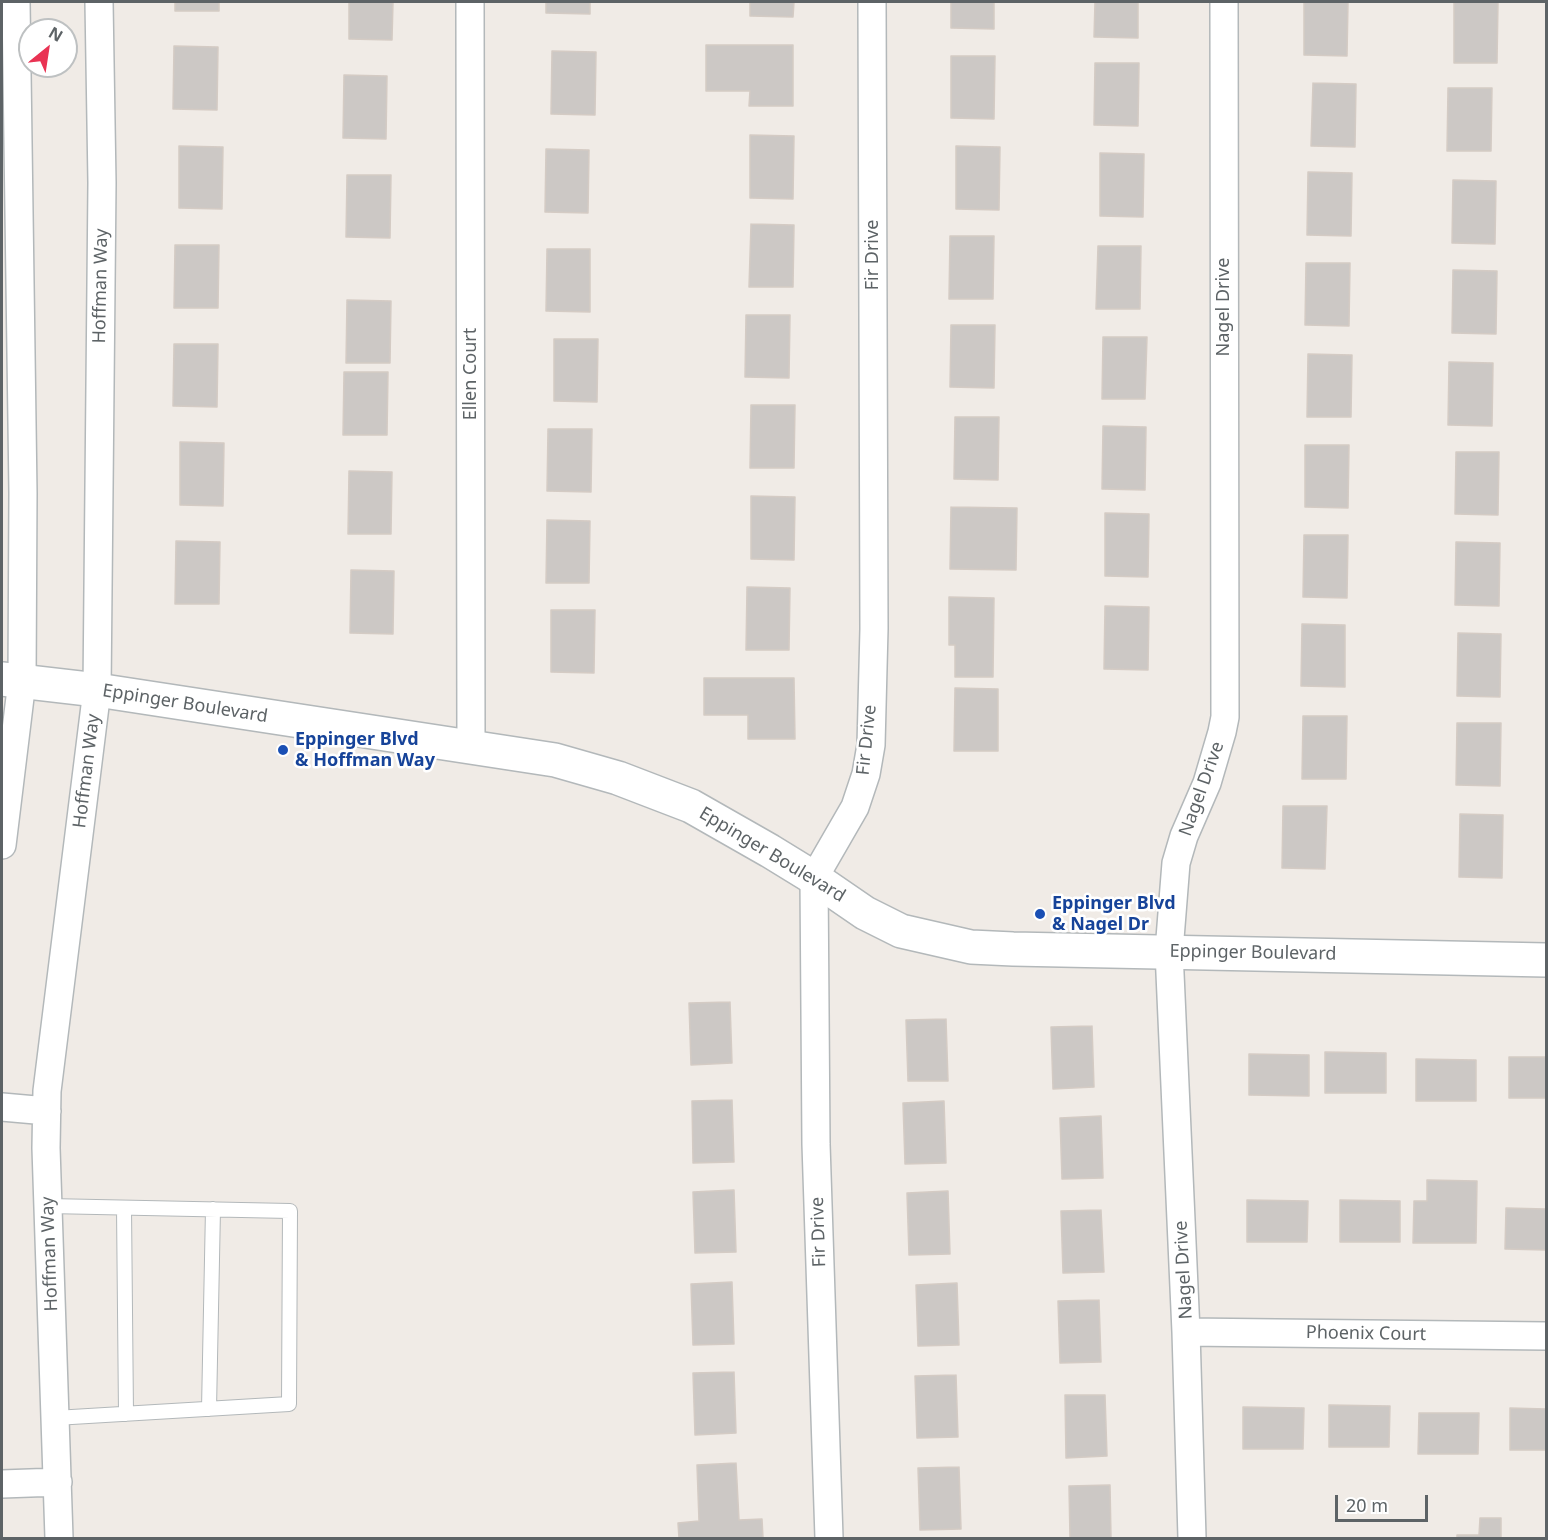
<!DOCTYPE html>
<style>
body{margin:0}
#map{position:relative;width:1548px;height:1540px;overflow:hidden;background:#f0ebe6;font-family:"Noto Sans",sans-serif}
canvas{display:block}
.frame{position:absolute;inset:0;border:3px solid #5d6366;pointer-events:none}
.north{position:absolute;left:18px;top:18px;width:60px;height:60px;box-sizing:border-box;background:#fff;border:2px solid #bec1c2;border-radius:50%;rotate:30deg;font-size:16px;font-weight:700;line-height:24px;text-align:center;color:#5d6366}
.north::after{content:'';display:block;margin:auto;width:21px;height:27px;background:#e93353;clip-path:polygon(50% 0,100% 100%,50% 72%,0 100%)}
.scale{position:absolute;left:1335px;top:1495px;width:93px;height:27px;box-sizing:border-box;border:3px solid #5d6366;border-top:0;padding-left:8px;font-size:18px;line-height:21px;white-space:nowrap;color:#5d6366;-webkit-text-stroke:4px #fff;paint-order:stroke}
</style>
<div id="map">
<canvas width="1548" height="1540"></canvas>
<div class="frame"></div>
<div class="north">N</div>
<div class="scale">20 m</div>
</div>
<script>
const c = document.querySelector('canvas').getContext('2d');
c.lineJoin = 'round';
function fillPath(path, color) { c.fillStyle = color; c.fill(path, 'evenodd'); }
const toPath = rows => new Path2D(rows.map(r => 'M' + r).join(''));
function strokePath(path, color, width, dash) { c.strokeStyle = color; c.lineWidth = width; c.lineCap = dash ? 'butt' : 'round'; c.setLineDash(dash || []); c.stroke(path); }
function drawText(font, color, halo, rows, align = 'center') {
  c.font = font + ' "Noto Sans",sans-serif'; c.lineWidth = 5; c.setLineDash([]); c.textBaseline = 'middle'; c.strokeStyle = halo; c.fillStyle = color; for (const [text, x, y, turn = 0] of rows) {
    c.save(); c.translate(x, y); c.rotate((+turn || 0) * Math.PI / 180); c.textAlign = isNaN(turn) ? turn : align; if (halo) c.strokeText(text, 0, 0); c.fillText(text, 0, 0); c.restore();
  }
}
const building = toPath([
 [175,2,219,2,219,11,175,11,175,2],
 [349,2,393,2,392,40,349,39,349,2],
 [546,2,590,2,590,14,546,13,546,2],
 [750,2,794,2,793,17,750,16,750,2],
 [951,2,994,2,994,29,951,28,951,2],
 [1095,2,1138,2,1138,38,1094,37,1095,2],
 [1304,2,1348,2,1347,56,1304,55,1304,2],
 [1454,2,1498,2,1497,63,1454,63,1454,2],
 [706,45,793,45,793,106,749,106,750,91,706,91,706,45],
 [174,46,218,47,217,110,173,109,174,46],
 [552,51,596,52,595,115,551,114,552,51],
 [951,56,995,56,994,119,951,118,951,56],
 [1095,63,1139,63,1138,126,1094,125,1095,63],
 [344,75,387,76,386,139,343,138,344,75],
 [1313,83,1356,84,1355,147,1311,146,1313,83],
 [1448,88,1492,88,1491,151,1447,151,1448,88],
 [750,135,794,136,793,199,750,198,750,135],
 [179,146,223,147,222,209,179,208,179,146],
 [956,146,1000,147,999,210,956,209,956,146],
 [546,149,589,150,588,213,545,212,546,149],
 [1100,153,1144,154,1143,217,1100,216,1100,153],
 [1308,172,1352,173,1351,236,1307,235,1308,172],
 [347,175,391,175,390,238,346,237,347,175],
 [1453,180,1496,181,1495,244,1452,243,1453,180],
 [751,224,794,225,793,287,749,287,751,224],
 [950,236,994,236,993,299,949,299,950,236],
 [175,245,219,245,218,308,174,308,175,245],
 [1098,246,1141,246,1140,309,1096,309,1098,246],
 [547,249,590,249,590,312,546,311,547,249],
 [1306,263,1350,263,1349,326,1305,325,1306,263],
 [1453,270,1497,271,1496,334,1452,333,1453,270],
 [347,300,391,301,390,363,346,363,347,300],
 [746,315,790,315,789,378,745,377,746,315],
 [951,325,995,325,994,388,950,387,951,325],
 [1103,337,1147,337,1145,399,1102,399,1103,337],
 [554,339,598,339,597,402,554,401,554,339],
 [174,344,218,344,217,407,173,406,174,344],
 [1308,354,1352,355,1351,417,1307,417,1308,354],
 [1449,362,1493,363,1492,426,1448,425,1449,362],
 [344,372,388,372,387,435,343,435,344,372],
 [751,405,795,405,794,468,750,468,751,405],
 [955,417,999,417,998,480,954,479,955,417],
 [1103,426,1146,427,1145,490,1102,489,1103,426],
 [548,429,592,429,591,492,547,491,548,429],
 [180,442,224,443,223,506,180,505,180,442],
 [1305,445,1349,445,1348,508,1305,507,1305,445],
 [1456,452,1499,452,1498,515,1455,514,1456,452],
 [349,471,392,472,391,534,348,534,349,471],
 [751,496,795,497,794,560,751,559,751,496],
 [951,507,1017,508,1016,570,950,569,951,507],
 [1105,513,1149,514,1148,577,1105,576,1105,513],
 [547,520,590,521,589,583,546,583,547,520],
 [1304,535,1348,535,1347,598,1303,597,1304,535],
 [176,541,220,542,219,604,175,604,176,541],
 [1456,542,1500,543,1499,606,1455,605,1456,542],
 [351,570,394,571,393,634,350,633,351,570],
 [747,587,790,588,789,650,746,650,747,587],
 [949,597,994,598,993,677,955,677,955,645,949,645,949,597],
 [1105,606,1149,607,1148,670,1104,669,1105,606],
 [551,610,595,610,594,673,551,672,551,610],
 [1302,624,1345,625,1345,687,1301,686,1302,624],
 [1458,633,1501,634,1500,697,1457,696,1458,633],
 [704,678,794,678,795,739,748,739,748,715,704,715,704,678],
 [955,688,998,689,998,751,954,751,955,688],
 [1303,716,1347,716,1346,779,1302,779,1303,716],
 [1457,723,1501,723,1500,786,1456,785,1457,723],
 [1283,806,1327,806,1325,869,1282,868,1283,806],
 [1460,814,1503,815,1502,878,1459,877,1460,814],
 [730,1002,732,1063,691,1065,689,1003,730,1002],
 [946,1019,948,1081,908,1081,906,1020,946,1019],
 [1092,1026,1094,1087,1053,1089,1051,1027,1092,1026],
 [1325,1052,1386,1053,1386,1093,1325,1093,1325,1052],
 [1249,1054,1309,1055,1309,1096,1249,1095,1249,1054],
 [1509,1057,1546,1057,1546,1098,1509,1098,1509,1057],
 [1416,1059,1476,1060,1476,1101,1416,1101,1416,1059],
 [732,1100,734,1162,693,1163,692,1101,732,1100],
 [944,1101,946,1163,905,1164,903,1103,944,1101],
 [1101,1116,1103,1178,1062,1179,1060,1118,1101,1116],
 [1427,1180,1477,1181,1476,1243,1413,1243,1414,1201,1427,1201,1427,1180],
 [734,1190,736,1252,695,1253,693,1192,734,1190],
 [948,1191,950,1254,909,1255,907,1193,948,1191],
 [1247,1200,1308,1201,1307,1242,1247,1242,1247,1200],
 [1340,1200,1400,1201,1400,1242,1340,1242,1340,1200],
 [1506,1208,1546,1209,1546,1250,1505,1249,1506,1208],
 [1101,1210,1104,1272,1063,1273,1061,1211,1101,1210],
 [732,1282,734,1344,693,1345,691,1284,732,1282],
 [957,1283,959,1345,918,1346,916,1285,957,1283],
 [1099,1300,1101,1362,1060,1363,1058,1301,1099,1300],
 [734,1372,736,1433,695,1435,693,1373,734,1372],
 [956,1375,958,1437,917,1438,915,1376,956,1375],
 [1065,1395,1105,1395,1107,1456,1066,1458,1065,1395],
 [1329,1405,1390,1406,1389,1447,1329,1447,1329,1405],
 [1243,1407,1304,1408,1303,1449,1243,1449,1243,1407],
 [1510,1408,1546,1409,1546,1450,1510,1450,1510,1408],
 [1419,1413,1479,1413,1478,1454,1418,1454,1419,1413],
 [736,1463,739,1520,762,1519,763,1538,679,1538,678,1523,699,1521,697,1465,736,1463],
 [959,1467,961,1529,920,1530,918,1468,959,1467],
 [1110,1485,1111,1538,1070,1538,1069,1486,1110,1485],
 [1480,1518,1501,1518,1501,1538,1457,1538,1457,1535,1479,1535,1480,1518]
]);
const service = toPath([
 [48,1206,290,1211,289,1404,55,1418],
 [124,1208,126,1414],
 [209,1409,213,1209]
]);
const minor = toPath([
 [470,2,471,747],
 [2,845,22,681,23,493,16,2],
 [2,1107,47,1111],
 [1186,1332,1546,1336],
 [2,1484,58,1482],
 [59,1538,46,1148,47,1091,97,690,102,183,99,2],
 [829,1538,816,1144,814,878,855,807,866,774,871,745,874,629,872,2],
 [1192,1538,1186,1332,1169,951,1176,863,1184,836,1207,783,1222,732,1225,717,1224,2]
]);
const tertiary = toPath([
 [2,679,97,690,555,760,618,778,691,806,770,851,814,878,865,913,901,931,971,947,1013,949,1546,960]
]);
const markers = [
 [283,750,6,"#1a4fb4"],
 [1040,914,6,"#1a4fb4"]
];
const streetNames = [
 ["Fir Drive",873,255,-90],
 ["Hoffman Way",101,286,-89],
 ["Nagel Drive",1224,307,-90],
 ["Ellen Court",471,374,-90],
 ["Eppinger Boulevard",185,704,9],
 ["Fir Drive",867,740,-84],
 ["Hoffman Way",87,771,-83],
 ["Nagel Drive",1202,789,-70],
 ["Eppinger Boulevard",772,855,31],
 ["Eppinger Boulevard",1253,953,1],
 ["Fir Drive",819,1232,-92],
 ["Hoffman Way",50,1254,-92],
 ["Nagel Drive",1184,1270,-93],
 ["Phoenix Court",1366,1334,1]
];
const transitNames = [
 ["Eppinger Blvd",295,740],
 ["& Hoffman Way",295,761],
 ["Eppinger Blvd",1052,904],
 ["& Nagel Dr",1052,925]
];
fillPath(building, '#ccc8c5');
strokePath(building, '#d4cbc4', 1.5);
strokePath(service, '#b3b8ba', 16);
strokePath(minor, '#b3b8ba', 30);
strokePath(tertiary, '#b3b8ba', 36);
strokePath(service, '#fff', 14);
strokePath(minor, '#fff', 27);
strokePath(tertiary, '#fff', 33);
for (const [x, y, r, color] of markers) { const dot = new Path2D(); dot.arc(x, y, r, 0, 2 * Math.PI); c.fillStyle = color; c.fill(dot); strokePath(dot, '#fff', 2); }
drawText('18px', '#5d6366', '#fff', streetNames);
drawText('bold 18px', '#164399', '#fff', transitNames, 'left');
</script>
